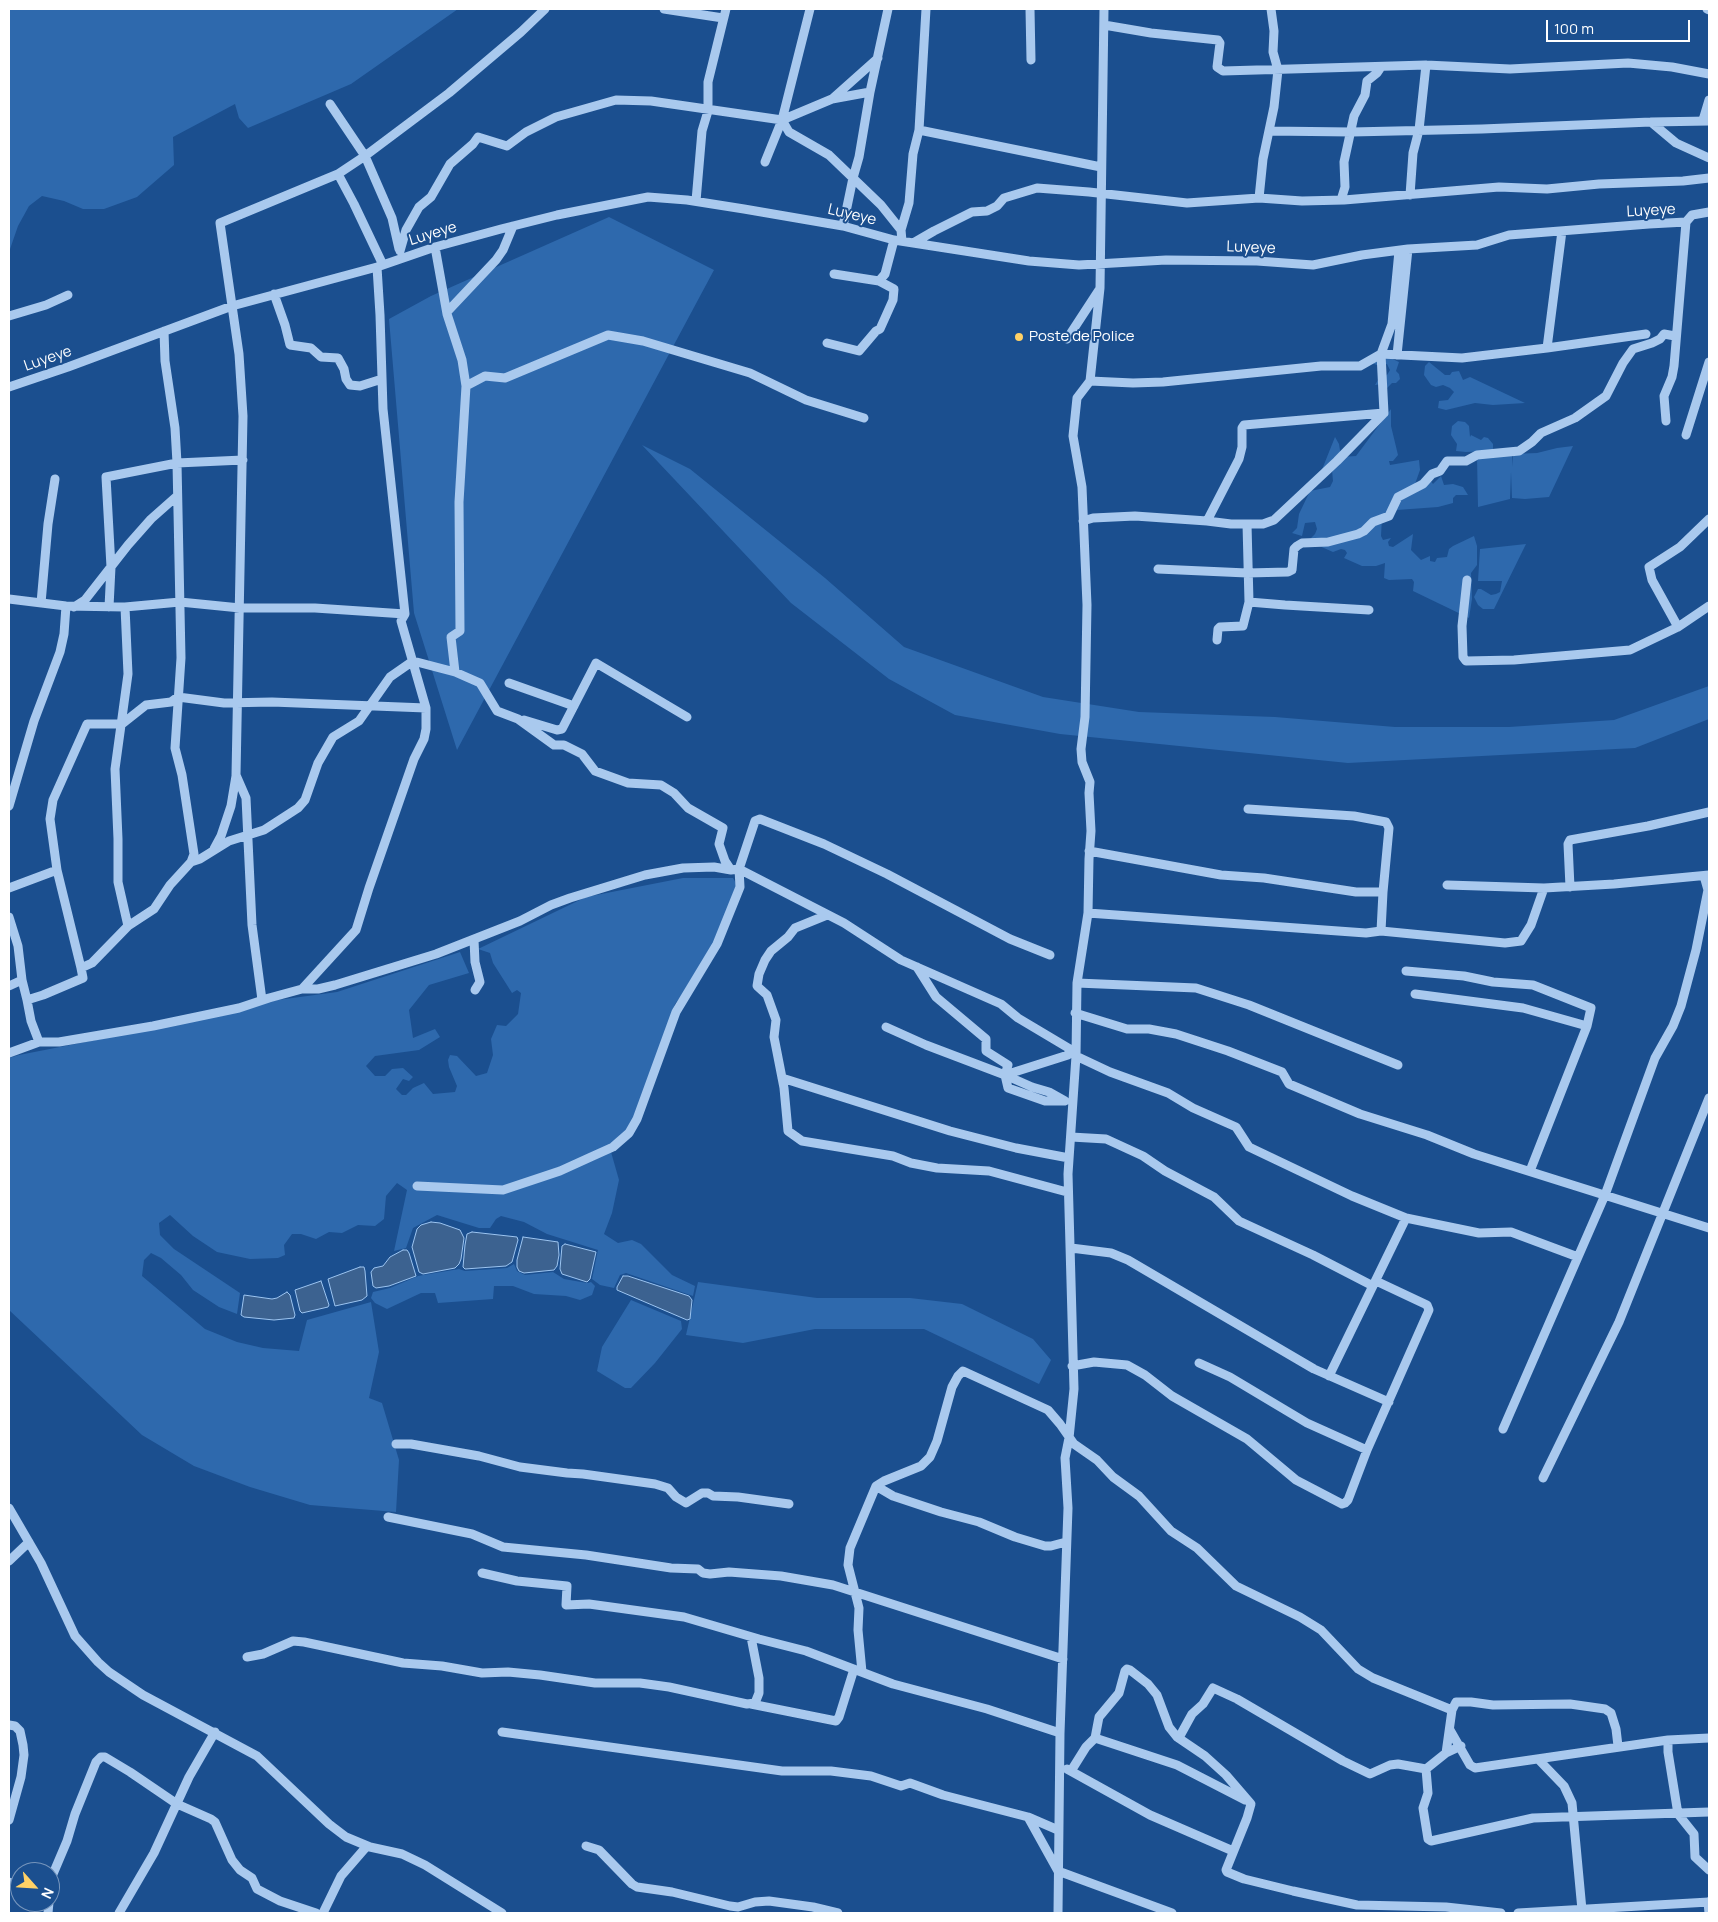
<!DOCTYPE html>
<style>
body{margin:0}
#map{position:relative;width:1718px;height:1922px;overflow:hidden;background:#1b4f8f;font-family:Manrope,sans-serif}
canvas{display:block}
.frame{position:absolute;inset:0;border:10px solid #fff;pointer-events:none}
.north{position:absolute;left:10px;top:1862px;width:50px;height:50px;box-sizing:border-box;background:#1b4f8f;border:1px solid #7695bc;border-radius:50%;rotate:116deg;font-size:14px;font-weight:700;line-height:20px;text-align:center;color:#fff}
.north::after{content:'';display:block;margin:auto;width:18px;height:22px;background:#ffd166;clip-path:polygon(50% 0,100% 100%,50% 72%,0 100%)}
.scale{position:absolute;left:1546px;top:20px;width:144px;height:22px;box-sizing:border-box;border:2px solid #fff;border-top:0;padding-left:6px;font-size:15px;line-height:18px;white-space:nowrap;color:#fff;-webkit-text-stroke:4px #1b4f8f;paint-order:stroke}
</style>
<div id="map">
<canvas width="1718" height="1922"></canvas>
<div class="frame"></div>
<div class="north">N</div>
<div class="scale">100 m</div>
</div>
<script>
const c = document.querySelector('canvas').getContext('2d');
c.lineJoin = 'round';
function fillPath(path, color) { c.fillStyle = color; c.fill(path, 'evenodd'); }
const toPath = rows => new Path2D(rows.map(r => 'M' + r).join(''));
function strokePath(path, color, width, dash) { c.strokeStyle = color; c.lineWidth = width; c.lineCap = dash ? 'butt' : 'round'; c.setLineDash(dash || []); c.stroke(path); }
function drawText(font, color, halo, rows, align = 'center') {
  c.font = font + ' Manrope,sans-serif'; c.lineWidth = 4; c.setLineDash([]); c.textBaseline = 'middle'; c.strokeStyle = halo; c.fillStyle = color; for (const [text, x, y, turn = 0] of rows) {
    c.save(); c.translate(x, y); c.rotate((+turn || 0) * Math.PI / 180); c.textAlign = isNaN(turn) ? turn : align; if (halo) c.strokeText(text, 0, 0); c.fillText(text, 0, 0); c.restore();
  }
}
const green = toPath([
 [9,9,458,9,351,84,248,128,239,118,235,104,173,137,174,165,137,197,104,209,83,209,64,201,42,196,29,206,18,226,9,252],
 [609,217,714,270,457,750,414,613,389,319,431,296],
 [1388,357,1399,362,1396,371,1399,374,1400,379,1396,383,1392,383,1385,390,1383,384,1375,385,1378,380,1387,375,1390,370,1387,364,1379,366,1372,363],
 [1429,362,1445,375,1450,375,1452,372,1459,371,1463,380,1470,377,1525,403,1493,405,1475,403,1446,410,1438,408,1439,401,1448,400,1454,392,1450,388,1443,385,1436,387,1431,385,1424,375,1425,366],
 [1391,409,1391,426,1398,455,1393,461,1389,461,1390,465,1419,460,1420,470,1415,484,1430,480,1433,484,1441,476,1444,485,1453,484,1463,487,1468,495,1456,495,1453,498,1453,503,1438,507,1397,510,1382,518,1381,536,1383,540,1391,538,1388,542,1389,546,1393,547,1413,534,1411,550,1421,560,1430,556,1430,561,1435,562,1437,558,1447,557,1449,549,1453,546,1474,536,1477,546,1477,565,1471,573,1472,599,1469,618,1413,591,1414,582,1412,579,1389,580,1384,578,1385,563,1376,566,1362,566,1344,558,1347,553,1345,550,1341,549,1333,552,1308,541,1315,534,1317,529,1315,522,1305,523,1302,536,1292,533,1297,528,1299,514,1310,491,1330,487,1333,481,1332,470,1321,472,1335,437,1339,444,1341,457,1356,456],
 [1458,421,1465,422,1469,426,1470,437,1471,435,1481,440,1484,437,1488,438,1493,444,1493,449,1490,451,1466,452,1456,451,1457,444,1451,435,1452,426],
 [642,445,690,469,825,578,904,647,1043,697,1139,712,1275,717,1395,727,1509,727,1614,720,1709,686,1709,719,1635,748,1348,763,1060,734,955,715,889,679,791,603],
 [1573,446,1549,497,1525,499,1512,498,1511,472,1510,499,1478,507,1477,457,1512,455,1512,467,1513,454,1537,453,1557,448],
 [1526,544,1494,609,1483,609,1478,605,1474,597,1478,589,1481,589,1491,595,1496,594,1500,592,1502,581,1478,581,1480,549],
 [683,878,733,878,739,889,715,941,694,979,675,1004,635,1118,611,1152,619,1180,612,1213,604,1234,618,1243,632,1240,641,1244,672,1275,695,1286,693,1296,626,1273,620,1275,614,1288,600,1285,592,1279,598,1250,547,1234,524,1222,501,1216,496,1219,490,1228,479,1228,437,1215,413,1228,406,1248,394,1251,407,1190,397,1183,386,1196,384,1219,375,1226,358,1225,342,1233,329,1232,316,1239,301,1234,292,1234,284,1245,285,1255,278,1258,250,1259,217,1252,193,1236,170,1215,159,1223,160,1235,174,1249,240,1293,237,1314,219,1307,193,1290,181,1275,161,1258,151,1253,144,1260,142,1276,205,1329,237,1342,263,1348,299,1351,307,1320,371,1302,379,1352,369,1398,382,1403,399,1460,396,1512,310,1505,250,1487,194,1466,142,1435,9,1310,9,1058,19,1055,239,1012,270,1001,337,992,460,952,469,973,429,985,409,1010,413,1038,435,1029,440,1037,419,1050,375,1056,366,1066,375,1076,385,1076,392,1069,403,1068,413,1077,409,1081,403,1079,396,1089,402,1095,406,1095,413,1088,424,1083,433,1094,455,1092,457,1086,449,1067,448,1060,450,1055,457,1056,476,1076,487,1073,493,1055,491,1039,497,1025,506,1026,518,1014,521,993,517,990,512,993,493,963,490,953,478,949,586,897],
 [514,1264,517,1271,525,1275,553,1272,564,1279,587,1283,591,1282,595,1286,592,1295,580,1300,566,1296,534,1294,513,1286,494,1286,493,1299,438,1303,435,1293,421,1293,387,1309,375,1303,371,1298,373,1292,390,1288,418,1276,459,1269,465,1271,507,1268],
 [698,1282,817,1298,910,1298,962,1304,1033,1339,1051,1360,1039,1384,924,1329,815,1329,743,1343,686,1335],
 [631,1300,681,1321,682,1329,655,1363,631,1388,625,1388,597,1371,602,1347]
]);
const water = toPath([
 [431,1222,440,1223,460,1230,464,1238,461,1259,459,1264,455,1268,423,1274,419,1272,412,1247,417,1229,421,1225,431,1222],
 [472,1232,517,1237,518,1240,512,1262,506,1266,465,1269,463,1267,465,1245,467,1234,472,1232],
 [523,1237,558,1242,559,1255,557,1266,554,1270,524,1273,519,1271,517,1267,517,1260,523,1237],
 [565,1244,596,1252,590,1279,587,1282,562,1274,560,1269,562,1246,565,1244],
 [403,1250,407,1250,409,1253,416,1276,389,1286,376,1288,373,1286,371,1272,374,1268,383,1266,390,1257,403,1250],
 [360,1267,364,1267,365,1271,367,1296,362,1300,335,1306,328,1279,360,1267],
 [623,1276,628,1276,689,1296,692,1300,690,1319,687,1320,617,1290,617,1287,623,1276],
 [321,1281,329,1305,328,1307,302,1313,300,1311,295,1290,321,1281],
 [287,1292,290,1295,295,1315,294,1318,274,1320,244,1317,241,1315,244,1295,272,1299,277,1298,287,1292]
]);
const minor = toPath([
 [664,9,723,18],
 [1030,9,1031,60],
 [1707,9,1709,10],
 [1104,25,1151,33,1218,40,1220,43,1217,67,1223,71,1426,65,1510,69,1628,63,1672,67,1709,74],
 [832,99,878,58],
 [330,104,365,156,392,218,399,249],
 [782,120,789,132,829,155,881,205,901,230],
 [1703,120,1709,100],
 [1651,122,1676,143,1709,158],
 [919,130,1101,167],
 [1269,131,1352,132,1482,129,1651,122,1709,121],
 [765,162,782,120,810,9],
 [338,174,354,204,383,265],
 [1410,195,1413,153,1419,130,1426,65],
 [1259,198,1263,159,1274,107,1278,70,1273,52,1274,31,1271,9],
 [1341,200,1345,187,1344,162,1354,116,1365,95,1367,81,1377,73,1381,67],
 [696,201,702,131,708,111,708,82,726,9],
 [843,226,853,178,859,157,870,92,888,9],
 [902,241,901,230,909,203,913,154,919,130,926,9],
 [915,242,934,231,972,212,987,211,997,206,1004,198,1037,188,1089,192,1187,203,1259,198,1302,201,1344,200,1499,187,1547,189,1599,184,1683,181,1709,178],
 [435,247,447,314,462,360,466,386,459,502,460,631,451,637,455,672],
 [400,251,406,230,419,207,431,197,450,164,473,144,478,137,507,146,526,132,556,117,616,100,651,101,782,120,832,99,870,92],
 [834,274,879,281,885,274,894,240],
 [274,294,285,325,290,345,311,348,321,357,338,358,344,369,346,379,350,385,360,386,382,379],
 [447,312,496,260,503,250,513,226],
 [9,316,46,305,68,295],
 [164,331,165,361,175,428,177,463,181,658,175,748,182,775,194,854,191,862],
 [1067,339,1099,290],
 [827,343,859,351,876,331,880,329,893,300,894,289,879,281],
 [1547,348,1646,334],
 [1397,355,1408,249],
 [1090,381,1133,383,1163,382,1321,366,1360,366,1381,354,1462,358,1547,348,1562,231],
 [466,386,485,376,505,378,608,335,643,341,750,373,806,400,864,418],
 [9,387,68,367,232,306,377,267,435,247,501,229,557,215,648,197,687,200,744,209,843,226,894,240,1029,261,1079,265,1166,260,1257,261,1313,265,1362,255,1408,249,1477,245,1509,235,1649,224,1686,222,1692,215,1709,212],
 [1666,421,1664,396,1672,377,1674,366,1686,222],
 [1686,435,1709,362],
 [1083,521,1093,518,1135,516,1207,521,1239,459,1242,447,1242,428,1244,425,1384,413,1381,354,1392,324,1399,251],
 [1207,521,1231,524,1263,524,1274,520,1337,461,1383,414],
 [1158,569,1247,573,1288,572,1292,570,1294,549,1297,546,1302,543,1328,542,1358,534,1364,531,1373,522,1389,516,1398,497,1423,484,1432,474,1440,471,1447,461,1466,461,1477,455,1519,451,1532,442,1541,433,1575,418,1606,396,1623,363,1633,349,1652,343,1660,339,1664,334,1675,336],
 [1467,580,1462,626,1463,657,1466,661,1514,660,1630,650,1678,627,1709,606],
 [9,599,66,606,125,607,180,602,240,608,315,608,405,614],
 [1249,602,1285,605,1369,610],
 [41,603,48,524,55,479],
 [74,607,85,600,128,545,151,519,177,496],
 [109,607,111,567,106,477,177,463,243,460],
 [125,607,128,674,115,769,118,839,118,882,128,926],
 [1678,627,1652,580,1649,567,1680,547,1709,519],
 [1217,640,1218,629,1220,627,1243,626,1249,602,1247,524],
 [509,683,574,706],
 [524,720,557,730,562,729,596,663,687,717],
 [9,806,34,721,60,652,64,634,66,606],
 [1248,809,1354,816,1386,822,1389,828,1383,892],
 [214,849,221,836,231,806,236,776],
 [1089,851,1221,875,1264,878,1356,892,1383,892,1381,931],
 [57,870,81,968],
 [1447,885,1544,888],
 [1570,887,1568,844,1570,840,1648,826,1709,812],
 [9,888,57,870,50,819,53,800,87,724,122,724,146,705,171,702,178,697,224,703,272,702,426,708],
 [1088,913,1366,933,1381,931,1505,943,1521,941,1531,925,1544,888,1614,884,1709,875],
 [827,915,795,928,788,937,771,951,765,960,759,974,757,986,767,995,776,1020,774,1037,784,1088,788,1131,802,1141,893,1156,911,1163,937,1168,989,1171,1067,1192],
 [9,917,18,946,22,980,9,986],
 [474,940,475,962,480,982,475,990],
 [1050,955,1010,939,887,874,824,844,760,819,755,821,739,869,844,923,901,960,1001,1004,1018,1018,1070,1049,1076,1056,1110,1072,1168,1093,1193,1108,1236,1127,1249,1147,1352,1196,1406,1218,1479,1233,1511,1232,1578,1257],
 [917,967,936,997,986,1039,986,1051,1008,1065,1005,1075,1032,1087,1049,1092,1065,1101],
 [1406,971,1464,976,1493,982,1533,985,1591,1008,1587,1026,1530,1171],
 [22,980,27,1000],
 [1077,983,1196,988,1249,1005,1398,1065],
 [302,989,356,930,369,888,414,759,424,739,426,729,426,708,401,621,405,614,383,409,380,315,377,267],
 [1415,994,1523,1008,1587,1026],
 [262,1000,252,925,246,798,236,775,243,416,239,354,220,223,338,174,365,156,449,93,521,32,545,9],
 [1075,1013,1127,1029,1149,1029,1176,1034,1228,1051,1282,1072,1289,1084,1360,1114,1427,1135,1474,1154,1709,1228],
 [886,1027,926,1045,1005,1075,1008,1088,1045,1101,1064,1101],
 [39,1042,31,1021,27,1000,43,995,83,978,81,968,92,963,128,926,154,909,170,885,191,862,200,859,229,841,264,830,298,808,305,800,318,763,333,737,359,721,390,677,413,661,455,672,480,683,497,711,518,719,554,745,564,745,582,754,595,771,628,783,661,785,674,793,688,808,723,828,719,844,725,861,731,870,739,869,740,887,717,944,676,1012,637,1119,629,1133,613,1147,593,1156,560,1171,503,1190,417,1186],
 [9,1053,39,1042,59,1042,153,1026,239,1008,269,998,302,989,318,989,335,985,436,954,520,921,551,905,570,898,645,875,683,868,714,867,731,870],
 [1005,1075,1068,1055,1070,1049],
 [782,1078,950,1131,1016,1148,1069,1158],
 [1071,1137,1106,1139,1143,1156,1165,1171,1214,1197,1239,1221,1313,1255,1373,1286],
 [1071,1248,1111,1253,1128,1260,1314,1369,1389,1402],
 [1199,1363,1230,1377,1307,1423,1367,1450],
 [1072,1366,1094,1362,1127,1365,1145,1375,1172,1396,1247,1439,1296,1480,1342,1504,1345,1503,1348,1500,1367,1450,1429,1310,1427,1305,1376,1281],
 [1329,1376,1406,1218],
 [1503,1429,1605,1195,1655,1058,1673,1026,1681,1006,1696,950,1708,890,1704,876],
 [396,1444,411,1444,479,1456,520,1467,567,1473,583,1474,655,1484,668,1488,676,1497,686,1503,702,1493,708,1493,713,1496,738,1497,789,1504],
 [1543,1478,1619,1322,1709,1098],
 [876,1486,893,1496,941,1512,979,1522,1015,1537,1045,1546,1051,1546,1066,1542],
 [9,1508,41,1563,75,1636,98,1662,109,1672,143,1695,257,1756,329,1824,346,1837,370,1847,402,1854,425,1865,502,1913],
 [388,1517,472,1534,503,1547,586,1555,671,1568,698,1569,703,1573,710,1574,729,1572,781,1576,833,1585,1063,1659],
 [9,1561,29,1542],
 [482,1573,517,1581,567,1586,566,1605,589,1604,684,1617,759,1639,806,1651,893,1684,987,1709,1060,1733],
 [247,1657,263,1654,293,1641,304,1642,403,1663,442,1666,482,1673,508,1672,540,1675,595,1683,640,1683,669,1687,747,1704,755,1703,759,1693,759,1678,751,1637],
 [862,1672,858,1630,859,1608,848,1565,850,1548,876,1486,884,1481,921,1466,930,1457,937,1441,952,1387,958,1376,963,1371,1048,1410,1060,1424,1074,1444,1097,1460,1113,1477,1139,1496,1171,1531,1197,1548,1236,1586,1300,1617,1321,1630,1358,1669,1373,1678,1452,1710],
 [751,1704,836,1721,839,1717,854,1669],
 [9,1725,15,1726,20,1731,23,1745,24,1755,21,1777,9,1820],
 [1450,1730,1470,1765,1475,1768,1668,1740,1709,1738],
 [502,1732,782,1771,831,1771,871,1776,901,1786,910,1783,943,1795,1028,1817,1058,1830],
 [1177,1737,1181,1734,1192,1714,1203,1704,1213,1688,1237,1699,1343,1761,1370,1774,1390,1765,1398,1764,1426,1769],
 [1095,1738,1177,1765,1245,1800],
 [1668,1740,1668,1752,1678,1814,1694,1834,1695,1857,1709,1870],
 [1461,1746,1446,1753,1426,1769,1428,1793,1423,1808,1428,1839,1431,1841,1533,1818,1709,1812],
 [1446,1753,1452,1710,1456,1702,1471,1702,1493,1705,1570,1704,1605,1709,1611,1713,1616,1729,1618,1746],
 [1538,1759,1564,1786,1572,1803,1582,1910],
 [1067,1769,1150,1815,1233,1851],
 [1071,1771,1086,1747,1095,1738,1099,1717,1119,1693,1125,1671,1127,1669,1130,1670,1148,1684,1157,1695,1169,1727,1177,1737,1205,1756,1226,1775,1251,1804,1247,1818,1226,1870,1227,1872,1244,1879,1293,1891,1357,1905,1446,1907,1501,1913],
 [1028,1817,1058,1871,1172,1913],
 [586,1846,599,1850,632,1884,637,1887,672,1892,730,1906,738,1907,755,1902,769,1901,813,1907,838,1913],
 [9,1882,20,1887],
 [50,1887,53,1874,67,1841,75,1814,96,1762,101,1757,105,1757,130,1772,177,1804,211,1819,215,1822,232,1860,240,1870,252,1878,257,1889,280,1901,316,1913],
 [1708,1902,1709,1913],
 [48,1913,49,1902],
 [119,1913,154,1853,189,1777,215,1732],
 [323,1913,341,1876,367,1846],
 [1058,1913,1060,1733,1068,1508,1065,1458,1069,1438,1074,1389,1068,1174,1076,1056,1077,983,1088,913,1089,859,1091,831,1089,793,1090,782,1082,762,1081,749,1085,717,1087,605,1082,487,1073,436,1077,398,1090,381,1100,288,1104,9],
 [1518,1913,1709,1902]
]);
const markers = [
 [1019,337,5,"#ffd166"]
];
const streetNames = [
 ["Luyeye",1651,211,-3],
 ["Luyeye",852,215,13],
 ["Luyeye",433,234,-17],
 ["Luyeye",1251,248,2],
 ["Luyeye",48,359,-19]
];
const poiNames = [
 ["Poste de Police",1029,337]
];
fillPath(green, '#2e69ad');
fillPath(water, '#3c6290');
strokePath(water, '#9cc4f0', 1);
strokePath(minor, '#a9c9ee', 9);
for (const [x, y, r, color] of markers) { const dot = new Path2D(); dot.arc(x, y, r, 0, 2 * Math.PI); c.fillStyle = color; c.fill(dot); strokePath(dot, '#1b4f8f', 2); }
drawText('15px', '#fff', '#1b4f8f', streetNames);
drawText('15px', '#fff', '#1b4f8f', poiNames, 'left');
</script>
